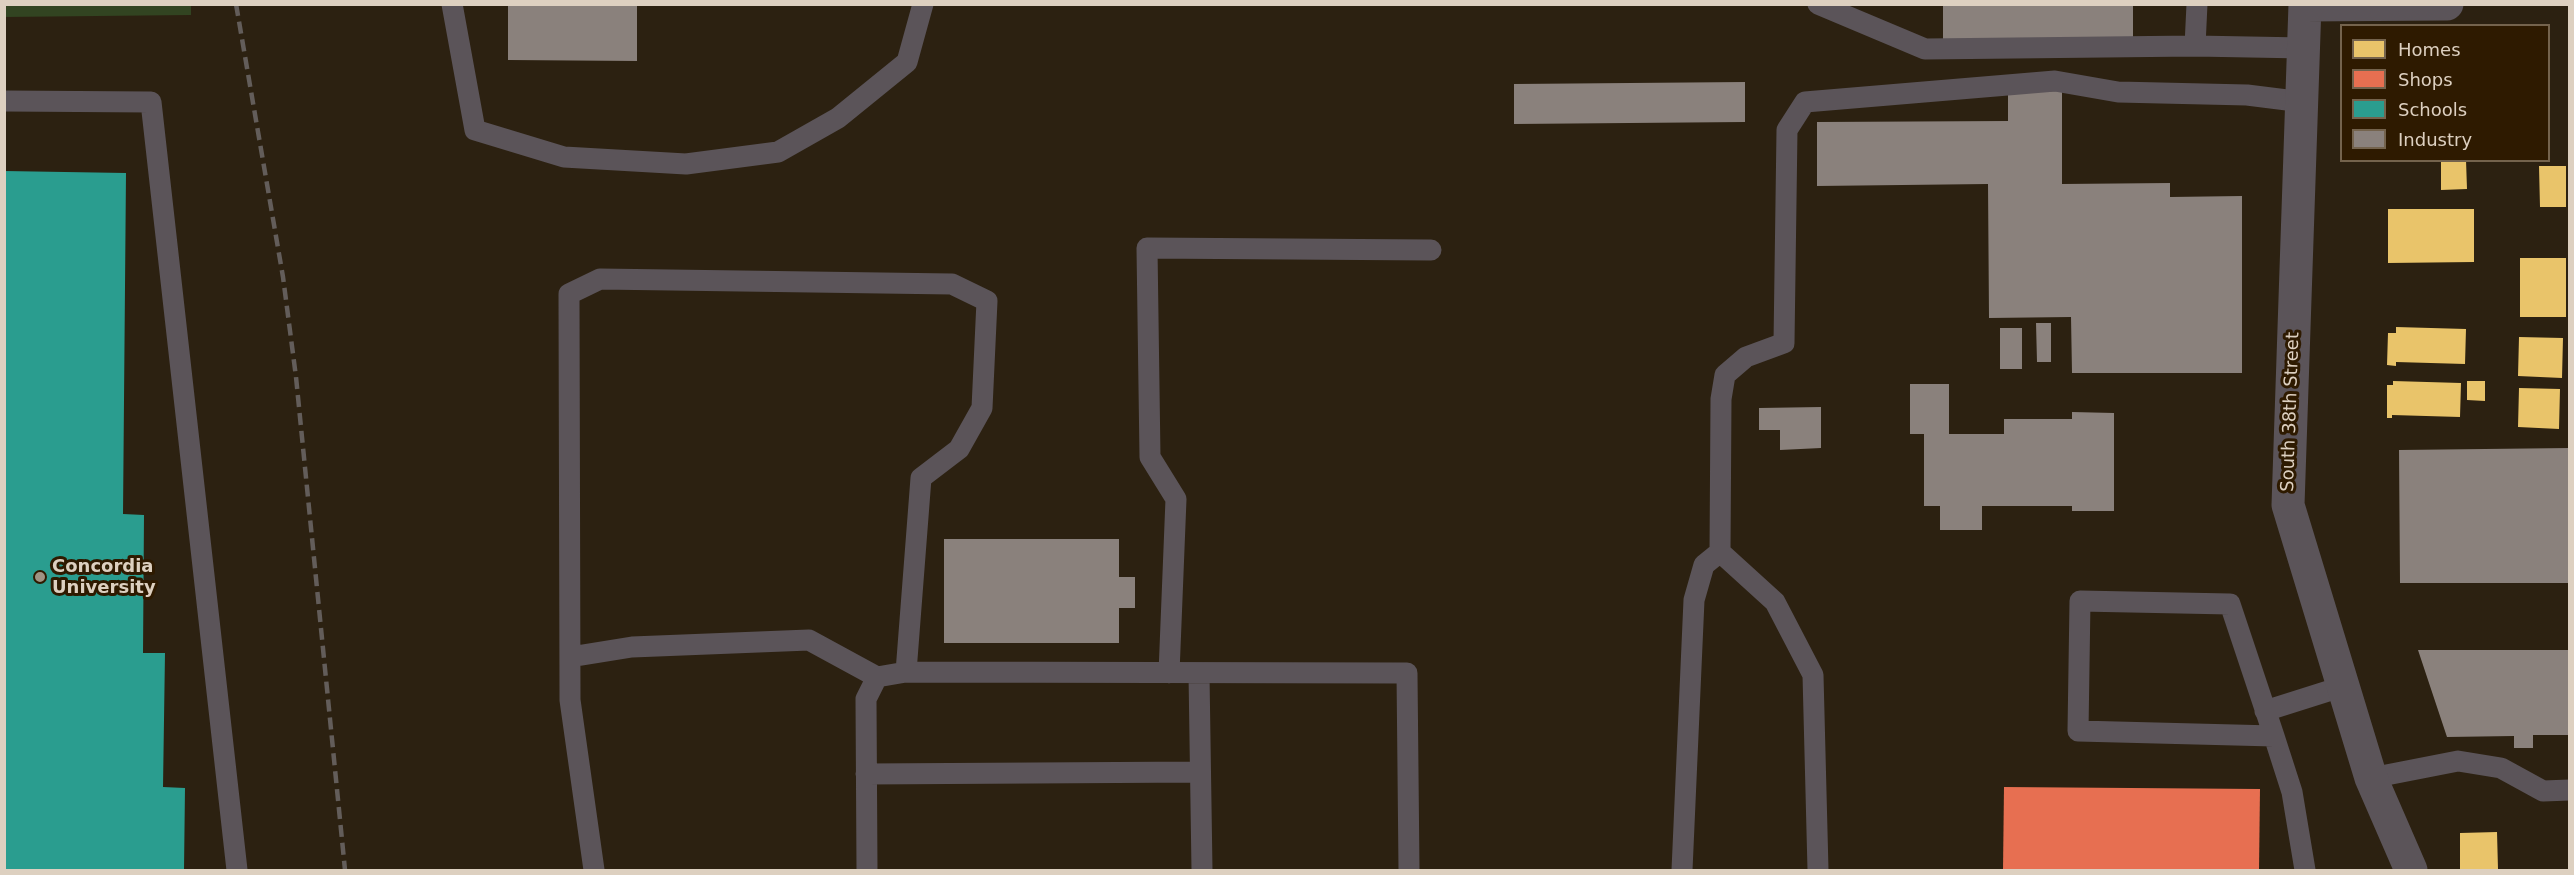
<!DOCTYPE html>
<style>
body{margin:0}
#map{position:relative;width:2574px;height:875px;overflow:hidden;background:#2c2111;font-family:"DejaVu Sans",sans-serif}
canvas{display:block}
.frame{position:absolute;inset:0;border:6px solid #ddd0c0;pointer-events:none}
.legend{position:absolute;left:2340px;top:24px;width:210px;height:138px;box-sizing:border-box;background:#2e1a00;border:2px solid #74634d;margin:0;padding:8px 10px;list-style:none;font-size:18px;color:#ddd0c0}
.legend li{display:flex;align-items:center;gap:12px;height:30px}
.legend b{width:30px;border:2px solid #74634d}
</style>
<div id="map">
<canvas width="2574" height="875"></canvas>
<div class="frame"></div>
<ul class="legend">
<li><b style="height:16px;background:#e9c46a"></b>Homes</li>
<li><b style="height:16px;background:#e76f51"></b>Shops</li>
<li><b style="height:16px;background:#2a9d8f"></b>Schools</li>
<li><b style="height:16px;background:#8a817c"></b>Industry</li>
</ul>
</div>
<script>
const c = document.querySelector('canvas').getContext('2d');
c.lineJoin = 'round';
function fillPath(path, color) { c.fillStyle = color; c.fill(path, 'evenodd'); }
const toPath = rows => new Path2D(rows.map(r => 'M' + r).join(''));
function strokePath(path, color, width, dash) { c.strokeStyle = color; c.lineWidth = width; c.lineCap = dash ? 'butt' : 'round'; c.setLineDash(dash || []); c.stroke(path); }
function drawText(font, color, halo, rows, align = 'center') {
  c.font = font + ' "DejaVu Sans",sans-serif'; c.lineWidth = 6; c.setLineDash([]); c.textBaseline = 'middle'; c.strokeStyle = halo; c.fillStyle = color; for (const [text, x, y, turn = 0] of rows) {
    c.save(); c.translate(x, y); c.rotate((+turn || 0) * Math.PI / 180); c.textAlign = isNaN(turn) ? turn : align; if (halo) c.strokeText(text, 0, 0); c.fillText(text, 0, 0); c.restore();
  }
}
const green = toPath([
 [4,5,191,5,191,15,5,17]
]);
const homes = toPath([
 [2441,160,2466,160,2467,189,2441,190],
 [2539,166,2566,166,2566,207,2540,207],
 [2388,209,2474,209,2474,262,2388,263],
 [2520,258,2566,258,2566,317,2520,317],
 [2396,327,2466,329,2465,364,2396,362,2396,366,2387,365,2388,333,2396,333],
 [2519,337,2563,338,2562,378,2518,376],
 [2393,381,2461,383,2460,417,2392,415,2392,418,2387,418,2387,385,2393,385],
 [2467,381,2485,381,2485,401,2467,400],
 [2519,388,2560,389,2559,429,2518,427],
 [2497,832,2498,869,2460,869,2460,833]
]);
const shops = toPath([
 [2004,787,2260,789,2259,870,2003,870]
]);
const schools = toPath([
 [4,171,126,173,123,514,144,515,143,653,165,653,163,787,185,788,184,870,4,870]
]);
const industry = toPath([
 [508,4,637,4,637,61,508,60],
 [1943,4,2133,4,2133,40,1943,40],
 [1745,82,1745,122,1514,124,1514,84],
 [2062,91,2062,184,2170,183,2170,197,2242,196,2242,373,2072,373,2071,317,1989,318,1988,184,1817,186,1817,122,2008,121,2008,92],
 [2036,323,2051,323,2051,362,2037,362],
 [2000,328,2022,328,2022,369,2000,369],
 [1910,384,1949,384,1949,434,2004,434,2004,419,2072,419,2072,412,2114,413,2114,511,2072,511,2072,506,1982,506,1982,530,1940,530,1940,506,1924,506,1924,434,1910,434],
 [1821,407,1821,448,1780,450,1780,430,1759,430,1759,408],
 [2570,448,2570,583,2400,583,2399,450],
 [944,539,1119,539,1119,577,1135,577,1135,608,1119,608,1119,643,944,643],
 [2418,650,2570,650,2570,735,2533,735,2533,748,2514,748,2514,736,2447,737]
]);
const lane = toPath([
 [452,4,475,130,564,157,686,164,778,152,838,118,907,62,923,4],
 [1818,4,1925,49,2195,46],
 [2197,4,2195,46,2304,48],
 [4,101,151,102,237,870],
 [570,657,632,647,809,640,877,677],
 [1169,673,1176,499,1150,457,1147,248,1431,250],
 [1199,674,1202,870],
 [2265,711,2344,686],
 [2274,736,2078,731,2080,601,2230,604,2274,736,2292,792,2305,870],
 [866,774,1200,772],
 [2371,778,2458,761,2501,768,2543,791,2570,790],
 [594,870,570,700,569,294,600,279,952,284,987,301,982,408,959,449,921,478,906,672],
 [867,870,866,699,877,677,906,672,1407,673,1409,870],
 [1682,870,1694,600,1704,565,1720,552],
 [1818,870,1813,675,1775,602,1720,552,1721,399,1725,375,1746,357,1784,343,1787,130,1805,102,2055,81,2118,92,2247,95,2303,102]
]);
const street = toPath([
 [2305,4,2288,505,2371,778,2411,870],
 [2305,5,2447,4]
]);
const rail = toPath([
 [236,4,283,277,296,377,345,870]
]);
const markers = [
 [40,577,6,"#9f9383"]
];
const streetNames = [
 ["South 38th Street",2291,412,-88]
];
const poiNames = [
 ["Concordia",52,567],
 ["University",52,588]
];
fillPath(green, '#324421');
fillPath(homes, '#e9c46a');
fillPath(shops, '#e76f51');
fillPath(schools, '#2a9d8f');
fillPath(industry, '#8a817c');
strokePath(lane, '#5b5459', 21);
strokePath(street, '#5b5459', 33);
strokePath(rail, '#635d5a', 4.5, [12, 6]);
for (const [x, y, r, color] of markers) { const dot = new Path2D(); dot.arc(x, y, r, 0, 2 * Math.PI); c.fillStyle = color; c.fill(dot); strokePath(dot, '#2e1a00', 2); }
drawText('18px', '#ddd0c0', '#2e1a00', streetNames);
drawText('bold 18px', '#ddd0c0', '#2e1a00', poiNames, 'left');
</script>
